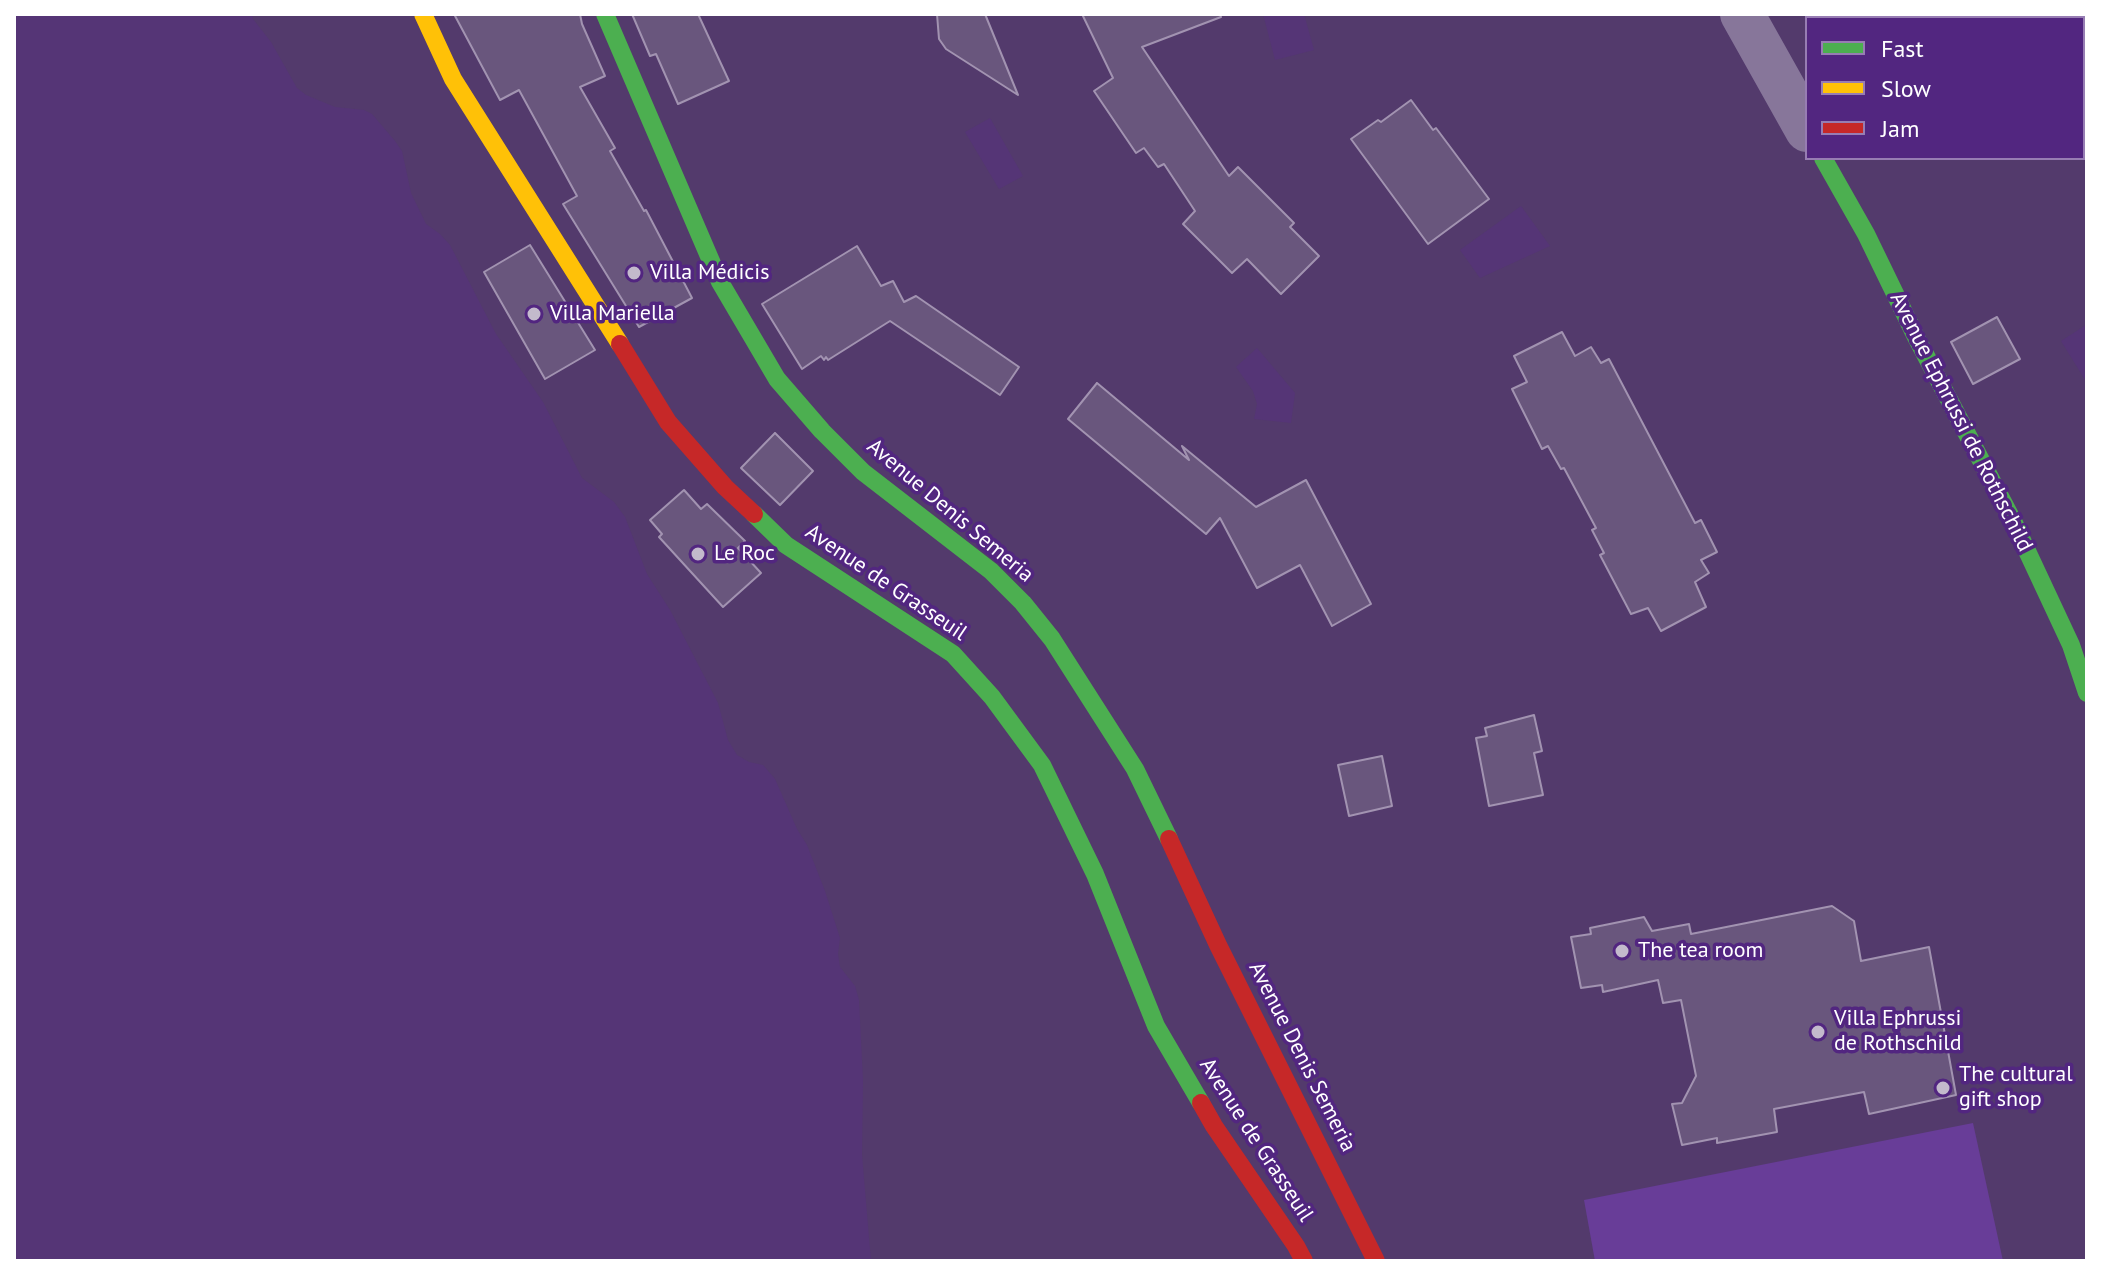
<!DOCTYPE html>
<meta charset="utf-8">
<style>
body{margin:0}
#map{position:relative;width:2101px;height:1275px;overflow:hidden;background:#533a6c;font-family:"PT Sans",sans-serif}
canvas{display:block}
.frame{position:absolute;inset:0;border:16px solid #fff;pointer-events:none}
.legend{position:absolute;left:1805px;top:16px;width:280px;height:144px;box-sizing:border-box;background:#522680;border:2px solid #977db3;margin:0;padding:10px 14px;list-style:none;font-size:24px;color:#fff}
.legend li{display:flex;align-items:center;gap:16px;height:40px}
.legend b{width:40px;border:2px solid #977db3}
</style>
<div id="map">
<canvas width="2101" height="1275"></canvas>
<div class="frame"></div>
<ul class="legend">
<li><b style="height:10px;background:#4caf50"></b>Fast</li>
<li><b style="height:10px;background:#ffc107"></b>Slow</li>
<li><b style="height:10px;background:#c62828"></b>Jam</li>
</ul>
</div>
<script>
const c = document.querySelector('canvas').getContext('2d');
c.lineJoin = 'round';
function fillPath(path, color) { c.fillStyle = color; c.fill(path, 'evenodd'); }
const toPath = rows => new Path2D(rows.map(r => 'M' + r).join(''));
function strokePath(path, color, width, dash) { c.strokeStyle = color; c.lineWidth = width; c.lineCap = dash ? 'butt' : 'round'; c.setLineDash(dash || []); c.stroke(path); }
function drawText(font, color, halo, rows, align = 'center') {
  c.font = font + ' "PT Sans",sans-serif'; c.lineWidth = 7; c.setLineDash([]); c.textBaseline = 'middle'; c.strokeStyle = halo; c.fillStyle = color; for (const [text, x, y, turn = 0] of rows) {
    c.save(); c.translate(x, y); c.rotate((+turn || 0) * Math.PI / 180); c.textAlign = isNaN(turn) ? turn : align; if (halo) c.strokeText(text, 0, 0); c.fillText(text, 0, 0); c.restore();
  }
}
const green = toPath([
 [1973,1123,2003,1261,1595,1261,1584,1200]
]);
const water = toPath([
 [14,14,252,14,253,19,271,42,297,88,306,95,335,107,364,110,372,114,395,141,402,151,411,193,426,224,440,234,450,245,496,334,543,402,582,478,614,502,625,517,647,574,670,610,718,703,728,740,737,755,749,762,763,765,775,779,797,829,807,845,825,891,840,938,838,954,840,967,855,986,859,1000,863,1080,862,1155,871,1261,14,1261],
 [1263,14,1304,14,1314,50,1275,60],
 [990,118,1023,176,999,189,965,132],
 [1521,206,1550,246,1480,278,1460,250],
 [2086,325,2087,327,2087,383,2061,341],
 [1257,348,1295,393,1291,423,1254,419,1257,404,1253,391,1236,367]
]);
const building = toPath([
 [454,14,580,14,582,24,605,76,580,87,615,148,610,151,644,211,646,210,692,298,639,327,563,204,577,196,519,90,500,100,454,14],
 [632,14,698,14,729,81,678,104,656,54,650,56,632,14],
 [937,14,985,14,1018,95,946,49,939,39,937,14],
 [1082,14,1220,14,1221,17,1142,47,1229,176,1238,167,1294,223,1290,227,1319,256,1281,294,1247,259,1232,273,1183,224,1195,211,1164,164,1158,167,1144,148,1136,153,1094,91,1113,78,1082,14],
 [1411,100,1433,130,1436,128,1489,199,1428,244,1351,139,1378,120,1381,122,1411,100],
 [530,245,595,350,545,379,484,272,530,245],
 [857,246,881,286,893,281,904,302,916,296,1019,367,1000,395,890,321,828,360,826,357,824,360,821,356,802,369,762,304,857,246],
 [1997,317,2020,359,1973,384,1951,342,1997,317],
 [1562,332,1575,356,1591,347,1601,363,1609,359,1695,523,1701,520,1717,552,1701,560,1709,573,1695,582,1706,607,1661,631,1648,608,1631,614,1600,555,1604,553,1592,530,1596,528,1564,468,1561,469,1548,446,1542,449,1512,389,1527,382,1514,356,1562,332],
 [1097,383,1189,460,1182,446,1256,507,1306,480,1371,604,1332,626,1300,565,1257,588,1220,518,1206,534,1068,419,1097,383],
 [775,433,813,471,780,505,741,468,775,433],
 [684,490,701,509,707,504,745,541,738,548,761,573,723,607,659,537,662,534,650,520,684,490],
 [1534,715,1542,751,1534,753,1543,795,1489,806,1476,738,1487,736,1485,728,1534,715],
 [1382,756,1392,806,1349,816,1338,765,1382,756],
 [1832,906,1854,921,1861,961,1929,947,1956,1095,1869,1114,1864,1092,1774,1109,1777,1132,1717,1143,1717,1138,1682,1145,1672,1104,1682,1103,1696,1076,1681,1000,1663,1003,1658,980,1603,992,1602,985,1581,988,1571,937,1591,934,1590,928,1644,917,1652,931,1689,924,1691,934,1832,906]
]);
const street = toPath([
 [1742,14,1807,130]
]);
const fast = toPath([
 [605,14,720,282,777,379,822,431,863,472,991,571,1023,603,1052,639,1135,769,1169,839],
 [1823,158,1866,234,1916,337,2014,523,2071,645,2087,693],
 [754,514,786,545,953,654,992,697,1042,765,1095,874,1156,1026,1201,1103]
]);
const slow = toPath([
 [423,14,453,79,620,344]
]);
const jam = toPath([
 [620,344,668,422,725,487,754,514],
 [1169,839,1218,945,1376,1261],
 [1201,1103,1214,1126,1296,1246,1304,1261]
]);
const markers = [
 [634,273,8,"#c3bacc"],
 [534,314,8,"#c3bacc"],
 [698,554,8,"#c3bacc"],
 [1622,951,8,"#c3bacc"],
 [1818,1032,8,"#c3bacc"],
 [1943,1088,8,"#c3bacc"]
];
const poiNames = [
 ["Villa Médicis",650,273],
 ["Villa Mariella",550,314],
 ["Le Roc",714,554],
 ["The tea room",1638,951],
 ["Villa Ephrussi",1834,1019],
 ["de Rothschild",1834,1044],
 ["The cultural",1959,1075],
 ["gift shop",1959,1100]
];
const streetNames = [
 ["Avenue Ephrussi de Rothschild",1961,422,63],
 ["Avenue Denis Semeria",950,511,40],
 ["Avenue de Grasseuil",886,583,34],
 ["Avenue Denis Semeria",1302,1057,63],
 ["Avenue de Grasseuil",1256,1140,57]
];
fillPath(green, '#683d98');
fillPath(water, '#553576');
fillPath(building, '#69567d');
strokePath(building, '#a293b1', 2);
strokePath(street, '#87769a', 44);
strokePath(fast, '#4caf50', 18);
strokePath(slow, '#ffc107', 18);
strokePath(jam, '#c62828', 18);
for (const [x, y, r, color] of markers) { const dot = new Path2D(); dot.arc(x, y, r, 0, 2 * Math.PI); c.fillStyle = color; c.fill(dot); strokePath(dot, '#522680', 3); }
drawText('22px', '#fff', '#522680', poiNames, 'left');
drawText('22px', '#fff', '#522680', streetNames);
</script>
